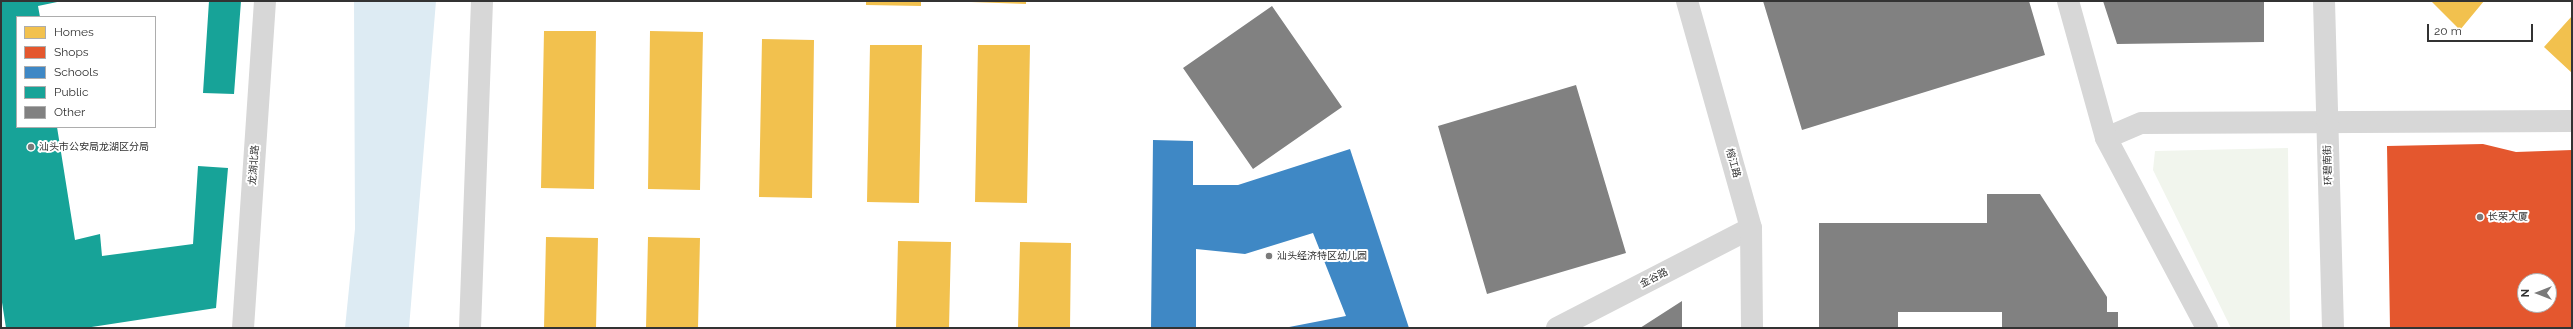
<!DOCTYPE html>
<meta charset="utf-8">
<style>
body{margin:0}
#map{position:relative;width:2573px;height:329px;overflow:hidden;background:#fff;font-family:Raleway,sans-serif}
canvas{display:block}
.frame{position:absolute;inset:0;border:2px solid #333;pointer-events:none}
.legend{position:absolute;left:16px;top:16px;width:140px;height:112px;box-sizing:border-box;background:#fff;border:1px solid #adadad;margin:0;padding:5px 7px;list-style:none;font-size:12px;color:#333}
.legend li{display:flex;align-items:center;gap:8px;height:20px}
.legend b{width:20px;border:1px solid #adadad}
.north{position:absolute;left:2517px;top:273px;width:40px;height:40px;box-sizing:border-box;background:#fff;border:1px solid #adadad;border-radius:50%;rotate:270deg;font-size:11px;font-weight:700;line-height:16px;text-align:center;color:#333}
.north::after{content:'';display:block;margin:auto;width:14px;height:18px;background:#7a7a7a;clip-path:polygon(50% 0,100% 100%,50% 72%,0 100%)}
.scale{position:absolute;left:2427px;top:24px;width:106px;height:18px;box-sizing:border-box;border:2px solid #333;border-top:0;padding-left:5px;font-size:12px;line-height:14px;white-space:nowrap;color:#333;-webkit-text-stroke:3px #fff;paint-order:stroke}
</style>
<div id="map">
<canvas width="2573" height="329"></canvas>
<div class="frame"></div>
<ul class="legend">
<li><b style="height:11px;background:#f2c14e"></b>Homes</li>
<li><b style="height:11px;background:#e4572e"></b>Shops</li>
<li><b style="height:11px;background:#3f88c5"></b>Schools</li>
<li><b style="height:11px;background:#17a398"></b>Public</li>
<li><b style="height:11px;background:#818181"></b>Other</li>
</ul>
<div class="north">N</div>
<div class="scale">20 m</div>
</div>
<script>
const c = document.querySelector('canvas').getContext('2d');
c.lineJoin = 'round';
function fillPath(path, color) { c.fillStyle = color; c.fill(path, 'evenodd'); }
const toPath = rows => new Path2D(rows.map(r => 'M' + r).join(''));
function strokePath(path, color, width, dash) { c.strokeStyle = color; c.lineWidth = width; c.lineCap = dash ? 'butt' : 'round'; c.setLineDash(dash || []); c.stroke(path); }
function drawText(font, color, halo, rows, align = 'center') {
  c.font = font + ' Raleway,"Noto Sans SC",sans-serif'; c.lineWidth = 4; c.setLineDash([]); c.textBaseline = 'middle'; c.strokeStyle = halo; c.fillStyle = color; for (const [text, x, y, turn = 0] of rows) {
    c.save(); c.translate(x, y); c.rotate((+turn || 0) * Math.PI / 180); c.textAlign = isNaN(turn) ? turn : align; if (halo) c.strokeText(text, 0, 0); c.fillText(text, 0, 0); c.restore();
  }
}
const green = toPath([
 [2288,148,2290,328,2231,328,2153,170,2155,151]
]);
const water = toPath([
 [354,1,436,1,409,328,345,328,355,229]
]);
const homes = toPath([
 [866,1,921,1,921,6,866,5],
 [971,1,1026,1,1026,4,971,2],
 [2431,1,2484,1,2460,30],
 [2572,16,2572,73,2544,47],
 [544,31,596,31,594,189,541,188],
 [650,31,703,32,700,190,648,189],
 [762,39,814,40,812,198,759,197],
 [870,45,922,45,919,203,867,202],
 [978,45,1030,45,1027,203,975,202],
 [546,237,598,238,596,328,544,328],
 [648,237,700,238,698,328,646,328],
 [898,241,951,242,949,328,896,328],
 [1020,242,1071,243,1070,328,1018,328]
]);
const shops = toPath([
 [2483,144,2516,152,2572,150,2572,328,2390,328,2387,146],
 [2525,281,2549,281,2549,305,2525,305]
]);
const schools = toPath([
 [1153,140,1193,141,1193,185,1238,185,1350,149,1409,328,1284,328,1346,316,1313,233,1245,254,1196,249,1196,328,1151,328]
]);
const public = toPath([
 [1,1,62,1,38,6,40,17,17,17,17,127,57,127,75,240,100,234,102,256,193,244,198,166,228,168,216,308,85,328,6,328,1,296],
 [209,1,241,1,234,94,203,93]
]);
const building = toPath([
 [1763,1,2029,1,2045,55,1802,130],
 [2103,1,2264,1,2264,42,2117,44],
 [1272,6,1342,107,1253,169,1183,68],
 [1576,85,1626,253,1487,294,1438,126],
 [1987,194,2040,194,2107,297,2107,312,2118,312,2118,328,2002,328,2002,312,1898,312,1898,328,1819,328,1819,223,1987,223],
 [1682,301,1682,328,1640,328]
]);
const minor = toPath([
 [2106,138,2141,123,2572,121],
 [470,328,482,1],
 [1557,328,1751,228]
]);
const tertiary = toPath([
 [1687,1,1751,228,1752,328],
 [2068,1,2106,138,2207,328],
 [2324,1,2333,328],
 [243,328,265,1]
]);
const markers = [
 [31,147,4,"#7a7a7a"],
 [2480,217,4,"#7a7a7a"],
 [1269,256,4,"#7a7a7a"]
];
const poiNames = [
 ["汕头市公安局龙湖区分局",39,147],
 ["长荣大厦",2488,217],
 ["汕头经济特区幼儿园",1277,256]
];
const streetNames = [
 ["榕江路",1733,163,74],
 ["龙湖北路",254,165,-86],
 ["环碧南街",2328,165,-92],
 ["金谷路",1654,278,-27]
];
fillPath(green, '#f1f5ed');
fillPath(water, '#ddebf3');
fillPath(homes, '#f2c14e');
fillPath(shops, '#e4572e');
fillPath(schools, '#3f88c5');
fillPath(public, '#17a398');
fillPath(building, '#818181');
strokePath(minor, '#d7d7d7', 22);
strokePath(tertiary, '#d7d7d7', 22);
for (const [x, y, r, color] of markers) { const dot = new Path2D(); dot.arc(x, y, r, 0, 2 * Math.PI); c.fillStyle = color; c.fill(dot); strokePath(dot, '#fff', 1.5); }
drawText('10px', '#333', '#fff', poiNames, 'left');
drawText('10px', '#333', '#fff', streetNames);
</script>
